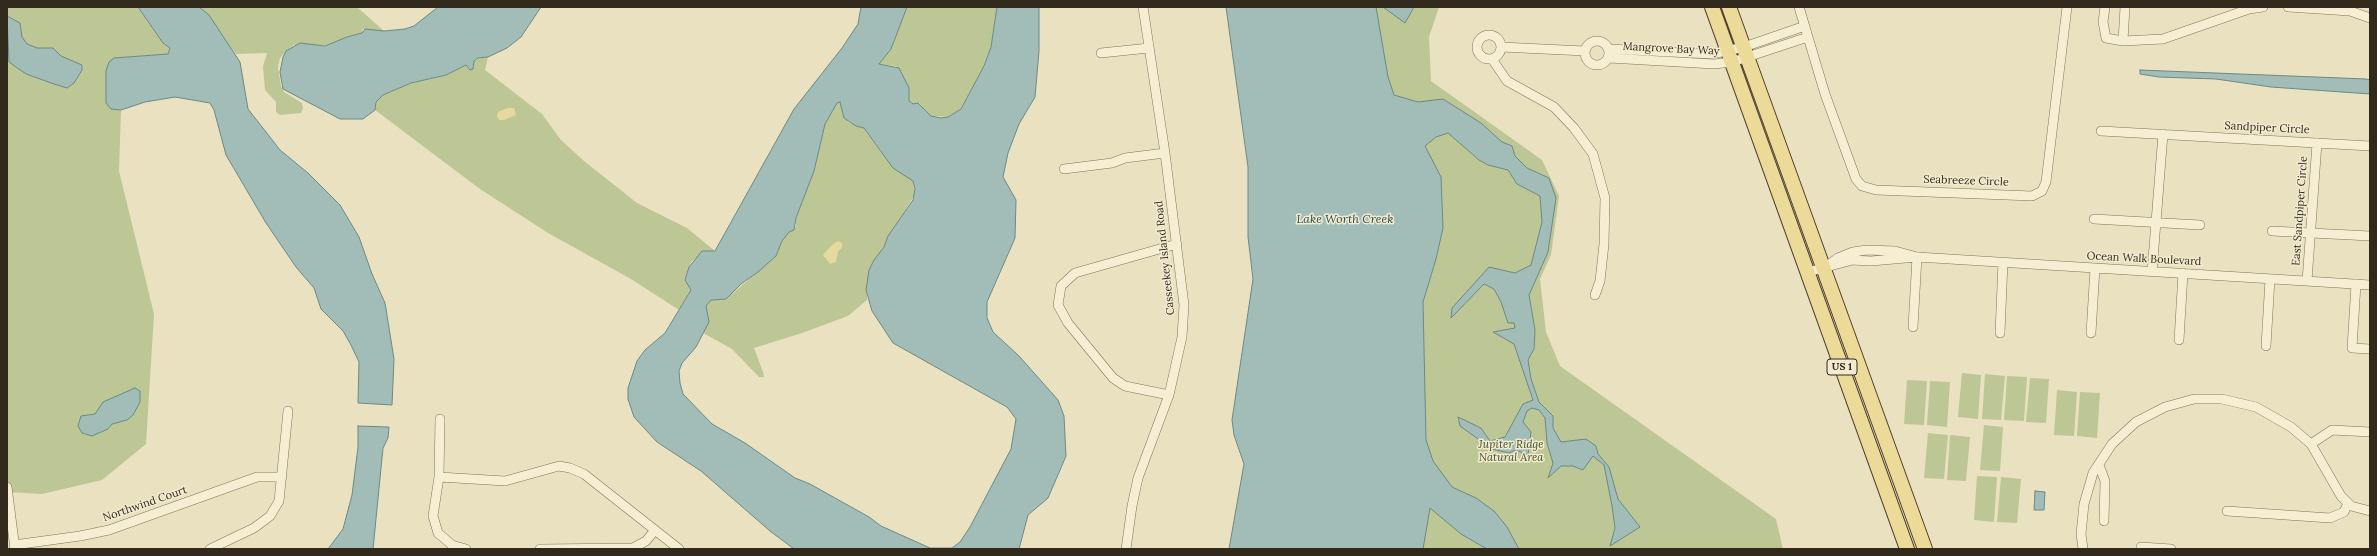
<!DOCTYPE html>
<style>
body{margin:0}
#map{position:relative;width:2377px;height:556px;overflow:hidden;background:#eae1c0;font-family:Lora,serif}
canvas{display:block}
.frame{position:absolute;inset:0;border:8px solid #32291d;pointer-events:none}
</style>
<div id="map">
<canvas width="2377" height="556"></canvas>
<div class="frame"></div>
</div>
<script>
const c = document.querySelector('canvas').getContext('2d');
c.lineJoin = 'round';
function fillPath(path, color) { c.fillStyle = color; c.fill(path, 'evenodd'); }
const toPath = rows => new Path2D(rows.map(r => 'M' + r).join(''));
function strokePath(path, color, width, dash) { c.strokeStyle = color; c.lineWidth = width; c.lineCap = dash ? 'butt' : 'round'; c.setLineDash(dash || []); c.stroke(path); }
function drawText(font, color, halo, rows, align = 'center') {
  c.font = font + ' Lora,serif'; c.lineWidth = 3; c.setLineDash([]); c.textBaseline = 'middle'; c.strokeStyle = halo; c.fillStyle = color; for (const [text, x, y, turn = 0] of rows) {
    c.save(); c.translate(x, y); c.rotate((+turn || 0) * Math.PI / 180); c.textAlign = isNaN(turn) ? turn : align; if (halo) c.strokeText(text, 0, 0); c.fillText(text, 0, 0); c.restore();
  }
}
const green = toPath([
 [7,7,138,7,163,43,170,48,168,54,114,58,106,99,109,107,121,110,119,171,154,314,146,444,102,480,42,494,7,492],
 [199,7,357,7,384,31,363,29,362,33,347,37,330,45,294,45,285,52,280,58,278,67,281,86,284,92,302,103,303,108,301,113,280,115,276,112,276,102,265,90,263,66,267,53,236,54],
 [907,7,997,7,991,47,984,66,961,109,948,117,931,116,919,103,913,104,909,102,907,85,896,66,879,64,891,49],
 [1369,7,1439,7,1429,37,1431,81,1542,160,1559,196,1551,255,1540,279,1546,332,1560,366,1776,519,1783,549,1395,549,1423,302,1436,259,1382,82],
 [482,57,488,57,485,70,542,114,561,140,584,161,637,203,687,228,715,251,705,251,691,262,686,276,691,289,679,310,631,279,548,233,480,189,375,110,376,102,383,95,411,83,446,75,466,65,471,70,473,69,474,61],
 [840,102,848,122,864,128,887,160,913,181,915,194,893,231,888,236,884,247,874,260,869,270,867,300,848,316,802,333,754,348,763,372,764,377,759,377,732,349,705,334,702,329,702,307,710,300,726,299,776,256,782,241,789,231,796,227,796,218,814,171,825,124,837,103],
 [1962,373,1981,375,1978,419,1958,417],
 [1985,374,2005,376,2001,420,1982,419],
 [2007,376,2027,377,2024,421,2004,420],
 [2030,378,2049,379,2046,423,2026,422],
 [1907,380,1927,381,1924,425,1904,424],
 [1930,381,1950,382,1947,427,1927,425],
 [2057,390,2077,392,2074,436,2054,435],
 [2080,392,2100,393,2097,438,2077,436],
 [1984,425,2003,427,2000,471,1980,470],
 [1928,433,1948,435,1944,479,1924,478],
 [1950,435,1970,437,1966,481,1947,480],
 [1977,476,1997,477,1994,522,1974,520],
 [2001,477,2021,479,2017,523,1997,522]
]);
const sand = toPath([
 [507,108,514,108,516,115,504,120,499,120,497,116,498,112],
 [838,241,842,243,842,248,838,251,836,262,830,264,823,255,832,245]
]);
const water = toPath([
 [138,7,199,7,209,15,240,62,248,109,280,150,308,173,340,205,359,237,372,274,385,303,394,359,392,405,358,403,359,362,351,345,343,331,321,309,314,288,296,267,266,223,226,155,214,110,210,103,175,97,145,102,121,110,111,109,106,103,106,71,109,62,114,58,168,54,170,48,163,43,138,7],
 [438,7,541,7,521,37,507,48,488,57,478,58,474,61,473,69,470,70,466,65,446,75,411,83,383,95,376,102,375,110,363,119,340,119,283,89,280,72,283,57,286,51,300,43,325,46,347,37,362,33,365,29,384,31,405,29,414,26,438,7],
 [861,7,907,7,891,49,879,64,899,68,909,88,909,101,913,104,918,103,931,116,941,118,948,117,961,109,984,66,991,47,997,7,1039,7,1039,51,1035,97,1019,124,1008,153,1003,177,1016,200,1015,238,987,302,987,318,993,332,1019,356,1058,400,1064,416,1066,456,1048,498,1028,515,1019,549,794,549,770,531,701,471,657,442,634,417,628,399,628,388,637,361,645,350,665,333,691,290,685,280,689,267,702,251,715,251,794,109,842,48,858,24,861,7],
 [840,102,844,118,856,126,864,128,893,168,913,181,915,189,913,200,888,236,884,247,874,260,869,270,866,290,872,311,893,343,998,402,1007,407,1016,419,1011,449,970,527,960,542,952,548,930,548,881,526,869,517,810,484,795,478,745,443,712,424,683,394,680,383,679,371,682,363,696,347,709,322,706,306,711,300,726,299,741,284,758,272,776,256,782,241,789,232,794,230,796,218,814,171,825,124,837,103,840,102],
 [1226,7,1376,7,1388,77,1394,95,1418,102,1443,99,1481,123,1502,142,1512,146,1515,156,1527,168,1549,178,1556,198,1548,252,1529,295,1535,330,1534,349,1528,360,1531,379,1539,402,1553,416,1553,428,1561,442,1586,439,1596,446,1598,454,1609,467,1618,499,1640,527,1610,546,1615,528,1612,506,1604,465,1593,456,1583,470,1573,466,1561,466,1548,478,1553,463,1547,443,1545,418,1539,410,1532,408,1527,411,1523,422,1531,432,1528,455,1516,450,1509,453,1492,449,1460,426,1458,417,1481,428,1490,441,1505,437,1523,404,1533,400,1514,344,1493,332,1515,328,1514,323,1508,323,1501,302,1494,289,1484,284,1451,318,1452,308,1489,267,1515,273,1531,265,1542,222,1540,196,1517,184,1508,170,1488,165,1479,160,1448,133,1436,137,1425,146,1441,177,1443,228,1436,259,1423,302,1426,440,1433,461,1452,487,1476,498,1494,511,1507,527,1519,549,1487,549,1461,534,1430,508,1423,549,1229,549,1244,464,1234,435,1232,420,1253,279,1248,237,1248,167,1226,7],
 [1383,7,1414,7,1405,23,1383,7],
 [7,16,20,23,22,37,27,44,37,48,53,48,61,56,82,65,82,70,74,83,67,88,54,84,26,74,9,62,7,16],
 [2140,70,2366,79,2370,80,2370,94,2271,87,2216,79,2159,77,2140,74,2140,70],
 [135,388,140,391,140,402,133,415,127,420,112,424,108,429,92,436,82,433,78,426,81,416,95,414,103,402,135,388],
 [358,426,389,427,388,438,383,448,373,549,328,549,343,529,352,495,358,447,358,426],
 [2035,491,2045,492,2044,510,2034,510,2035,491]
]);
const minor = toPath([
 [1799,7,1825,94,1856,179,1862,186,1876,190,2032,196,2042,191,2046,182,2067,7],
 [2105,7,2103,22,2106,38,2123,41,2125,7],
 [2288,7,2350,11,2370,18],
 '1477 47a12 12 0 1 1 24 0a12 12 0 1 1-24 0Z',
 '1585 53a12 12 0 1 1 24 0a12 12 0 1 1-24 0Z',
 [2123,41,2163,39,2249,9,2263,7],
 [1501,47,1585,51],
 [1609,49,1712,54,1744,47,1805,26],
 [1101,53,1149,48],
 [1609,58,1714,64,1732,62,1808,37],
 [1492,59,1507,81,1554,107,1574,128,1593,154,1605,198,1604,244,1600,281,1595,295],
 [2101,131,2370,146],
 [1064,169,1112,163,1125,158,1165,153],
 [2094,219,2200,225],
 [2272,231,2370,236],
 [1851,260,1871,261,1917,257,1913,327],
 [1823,269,1838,258,1853,252,1867,250,1895,251,1917,257,2370,285],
 [1808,272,1856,259],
 [2152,272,2163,134],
 [2307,281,2317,143],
 [2356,284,2352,348,2370,349],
 [2000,333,2003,262],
 [2091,333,2095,268],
 [2179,340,2183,273],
 [2266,346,2270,279],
 [1169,395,1125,386,1113,378,1068,323,1058,305,1061,286,1075,273,1177,244],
 [440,419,439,477,433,516,438,533,452,545,466,549],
 [2311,444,2332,430,2370,432],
 [2099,465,2105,481,2104,521],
 [439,477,505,481,559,466,570,468,584,474,679,549],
 [7,487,15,549],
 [2227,511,2330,518,2344,512,2348,503],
 [14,545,80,536,109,530,257,477,282,477],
 [210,549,254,528,270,516,279,501,288,411],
 [540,549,633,548,646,541,655,530],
 [1126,549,1132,506,1138,478,1169,395,1182,337,1184,305,1165,153,1143,7],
 [2083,549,2081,534,2084,504,2093,473,2112,444,2136,422,2165,407,2194,399,2222,399,2256,407,2291,427,2311,444,2341,496,2351,506,2370,511],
 [2141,549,2141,547,2171,549]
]);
const primary = toPath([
 [1712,7,1907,549],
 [1729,7,1925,549]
]);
const shields = [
 [1842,367,30]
];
const shieldNames = [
 ["US 1",1842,367]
];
const streetNames = [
 ["Mangrove Bay Way",1671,49,3],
 ["Sandpiper Circle",2267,128,3],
 ["Seabreeze Circle",1966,181,2],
 ["East Sandpiper Circle",2300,211,-86],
 ["Casseekey Island Road",1165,258,-96],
 ["Ocean Walk Boulevard",2144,259,3],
 ["Northwind Court",145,504,-19]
];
const parkNames = [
 ["Jupiter Ridge",1511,445],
 ["Natural Area",1511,458]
];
const waterNames = [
 ["Lake Worth Creek",1345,220]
];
fillPath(green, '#bdc795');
fillPath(sand, '#e5d99e');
fillPath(water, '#a2bdb7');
strokePath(water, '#6b8985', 1);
strokePath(minor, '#827359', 10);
strokePath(primary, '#50402d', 16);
strokePath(minor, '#f6eed2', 9);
strokePath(primary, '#ecda99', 14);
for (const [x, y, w] of shields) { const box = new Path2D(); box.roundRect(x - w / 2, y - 8, w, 16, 3); c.fillStyle = '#f2ebcf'; c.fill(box); strokePath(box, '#32291d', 1); }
drawText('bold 10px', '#32291d', null, shieldNames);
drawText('11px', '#32291d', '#f2ebcf', streetNames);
drawText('italic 11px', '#3f4e24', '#f2ebcf', parkNames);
drawText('italic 12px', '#2d5051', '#f2ebcf', waterNames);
</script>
